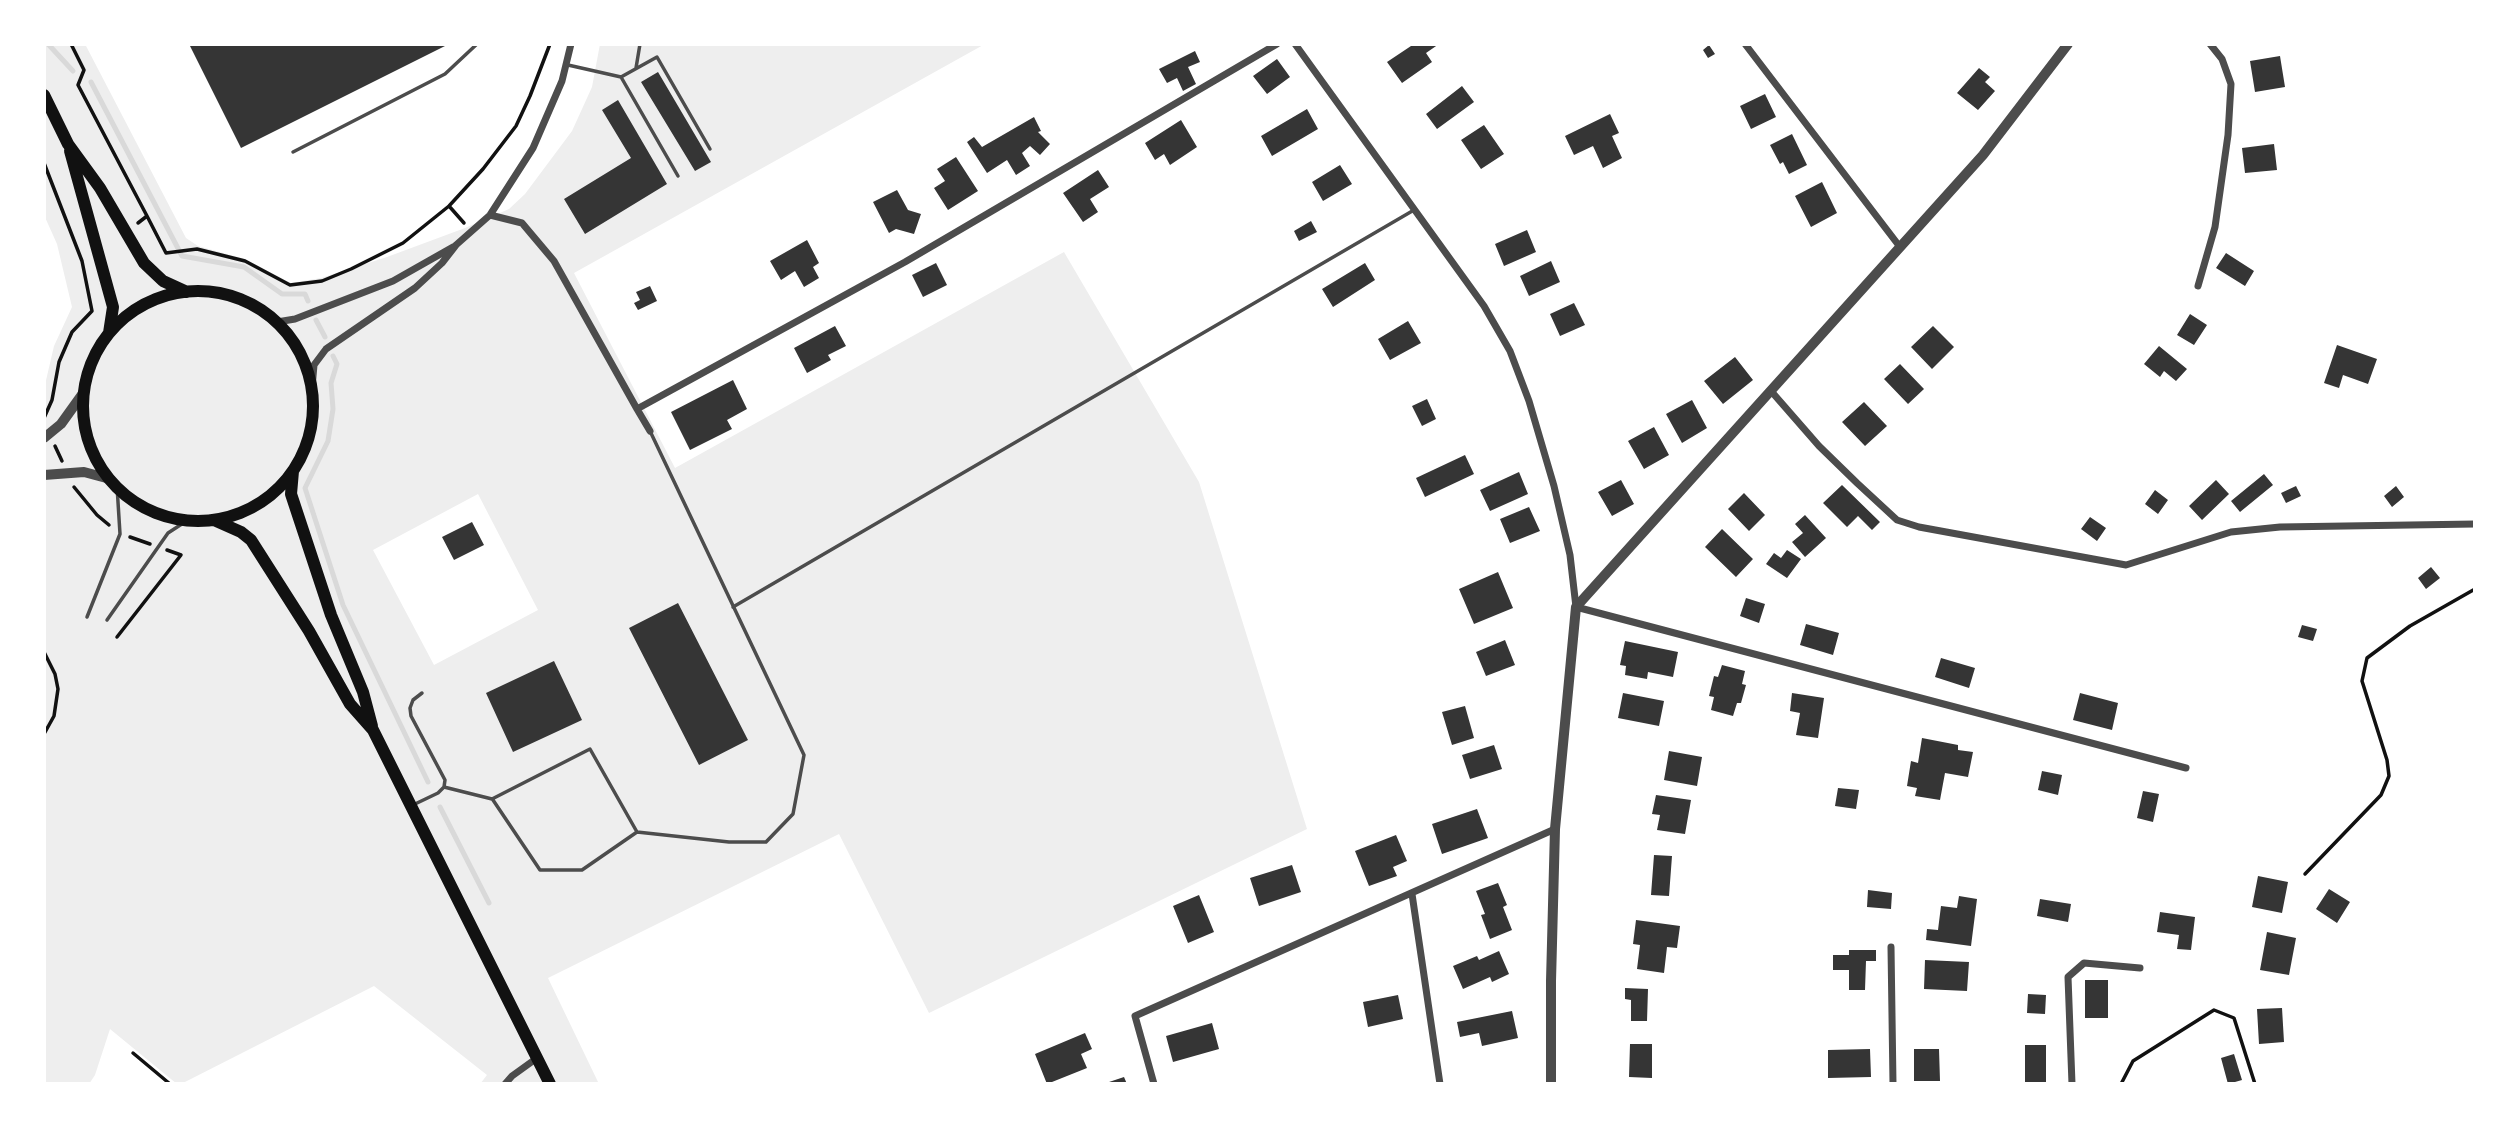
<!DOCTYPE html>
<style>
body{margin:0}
#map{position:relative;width:2519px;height:1128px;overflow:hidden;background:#fff;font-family:"Varela Round",sans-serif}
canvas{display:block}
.frame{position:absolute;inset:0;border:46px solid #fff;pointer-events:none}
</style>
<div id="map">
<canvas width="2519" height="1128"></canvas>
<div class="frame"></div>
</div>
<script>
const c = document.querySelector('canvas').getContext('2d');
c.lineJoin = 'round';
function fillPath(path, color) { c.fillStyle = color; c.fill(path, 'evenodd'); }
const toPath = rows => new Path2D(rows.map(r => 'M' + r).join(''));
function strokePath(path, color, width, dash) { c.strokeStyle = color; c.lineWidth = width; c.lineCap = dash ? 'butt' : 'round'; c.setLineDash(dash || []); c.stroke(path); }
const green = toPath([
 [44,44,85,44,186,238,198,246,245,259,291,283,321,278,387,257,465,228,509,209,525,194,572,131,592,87,600,44,985,44,574,273,675,468,1064,252,1199,482,1307,829,929,1013,839,834,548,978,599,1084,480,1084,487,1075,374,986,181,1084,177,1084,110,1029,95,1075,89,1084,44,1084,44,389,54,346,72,307,57,244,44,215],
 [478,494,538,610,434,665,373,550]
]);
const stream = toPath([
 [48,44,73,71],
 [91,82,182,256,244,267,282,294,305,294,308,301],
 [316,320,325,337],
 [333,356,337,364,331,383,333,409,328,441,305,488,343,605,428,782],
 [440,807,489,903]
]);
const building = toPath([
 [189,44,449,44,241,148],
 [1414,44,1439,44,1426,53,1432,62,1402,83,1387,62],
 [1709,45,1715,54,1708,58,1703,50],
 [1195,51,1200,62,1188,67,1196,84,1183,91,1177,78,1167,83,1159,69],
 [2280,56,2285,87,2255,92,2250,61],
 [1277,59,1290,77,1267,94,1253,76],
 [1979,68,1990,77,1985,82,1995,91,1978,110,1957,93],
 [658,72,711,162,695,171,641,82],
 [1462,86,1474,102,1437,129,1426,114],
 [1765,94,1776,117,1751,129,1740,106],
 [618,100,667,184,585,234,564,199,631,158,602,110],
 [1307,109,1318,129,1272,156,1261,136],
 [1610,114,1619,133,1612,136,1622,158,1603,168,1593,146,1574,155,1565,136],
 [1034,117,1041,131,1038,132,1050,144,1040,155,1030,146,1022,153,1030,166,1016,175,1007,160,987,173,967,142,974,137,982,147],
 [1181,120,1197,147,1170,165,1164,154,1155,160,1145,143],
 [1484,125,1504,154,1481,169,1461,140],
 [1792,134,1807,165,1789,174,1783,162,1780,164,1770,145],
 [2274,144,2277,170,2245,173,2242,148],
 [956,157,978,191,948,210,934,188,945,181,937,169],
 [1340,165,1352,184,1323,201,1312,182],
 [1098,170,1109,187,1090,199,1098,212,1083,222,1063,193],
 [1822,182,1837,213,1811,227,1795,196],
 [897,190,908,210,921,214,914,234,896,229,889,233,873,202],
 [1311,221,1317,232,1299,241,1294,231],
 [1527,230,1536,252,1504,266,1495,244],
 [807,240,819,263,813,267,819,278,804,287,795,271,781,280,770,261],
 [2226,253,2254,271,2245,286,2216,268],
 [1551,261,1560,282,1529,296,1520,276],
 [936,263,947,285,923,297,912,275],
 [1365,263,1375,280,1333,307,1322,289],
 [650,286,657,301,638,310,634,303,640,300,636,292],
 [1574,303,1585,325,1560,336,1550,314],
 [2190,314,2207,325,2194,345,2177,335],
 [1408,321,1421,343,1390,360,1378,339],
 [835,326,846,346,828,355,831,360,807,373,794,348],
 [1933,326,1954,347,1932,369,1911,347],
 [2337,345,2377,359,2368,384,2343,375,2339,388,2324,383],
 [2159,346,2187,369,2176,381,2164,371,2160,377,2144,364],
 [1735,357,1753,380,1723,404,1704,381],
 [1900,364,1924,389,1908,404,1884,379],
 [733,380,747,409,727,420,732,429,690,450,671,412],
 [1427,399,1436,419,1422,426,1412,406],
 [1692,400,1707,428,1682,443,1666,414],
 [1864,402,1887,426,1865,446,1842,422],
 [1654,427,1669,455,1644,469,1628,441],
 [1465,455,1474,474,1425,497,1416,478],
 [1519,472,1528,494,1490,511,1480,490],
 [2264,474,2273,485,2240,512,2231,501],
 [1621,480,1634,504,1612,516,1598,492],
 [2216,480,2229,494,2202,520,2189,506],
 [1842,485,1880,522,1872,530,1858,516,1847,527,1823,503],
 [2296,486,2301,496,2286,503,2281,493],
 [2396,486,2404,497,2392,507,2384,496],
 [2155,490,2168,500,2158,514,2145,504],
 [1744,493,1765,515,1749,531,1728,509],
 [1529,507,1540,531,1510,543,1500,519],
 [1805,515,1826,538,1805,557,1792,542,1803,533,1795,524],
 [2090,517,2106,528,2097,541,2081,529],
 [472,522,484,545,454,560,442,537],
 [1722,529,1753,559,1736,577,1705,547],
 [1787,550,1801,559,1787,578,1766,564,1774,553,1781,558],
 [2431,567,2440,578,2426,589,2418,578],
 [1498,572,1513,608,1474,624,1459,589],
 [1746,598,1765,604,1759,623,1740,616],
 [678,603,748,740,699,765,629,628],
 [1806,624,1839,633,1833,655,1800,645],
 [2302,625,2317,629,2313,641,2298,637],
 [1505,640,1515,665,1486,676,1476,652],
 [1625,641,1678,652,1673,677,1648,672,1647,679,1625,675,1626,666,1620,665],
 [1941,658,1975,668,1969,688,1935,677],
 [554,661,582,720,513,752,486,693],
 [1722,665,1745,671,1742,684,1746,685,1741,703,1737,703,1733,716,1711,710,1714,697,1709,696,1714,676,1718,677],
 [1623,693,1664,701,1659,726,1618,718],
 [1792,693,1824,698,1818,738,1796,735,1800,713,1790,711],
 [2080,693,2118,703,2112,730,2073,720],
 [1465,706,1474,738,1452,745,1442,712],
 [1922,738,1958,745,1958,750,1973,752,1968,777,1945,773,1940,800,1915,796,1917,788,1907,786,1911,761,1918,763],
 [1494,745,1502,769,1470,779,1462,755],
 [1669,751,1702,757,1697,786,1664,780],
 [2042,771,2062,775,2058,795,2038,790],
 [1838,788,1859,790,1856,809,1835,806],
 [2143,791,2159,794,2153,822,2137,818],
 [1656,795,1691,800,1685,834,1657,830,1660,815,1652,814],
 [1477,809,1488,838,1442,854,1432,824],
 [1396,835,1407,861,1393,867,1397,876,1369,886,1355,851],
 [1654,855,1672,856,1669,896,1651,895],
 [1292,865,1301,892,1259,906,1250,878],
 [2258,876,2288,882,2282,913,2252,907],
 [1498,883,1507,905,1503,907,1512,930,1490,939,1481,915,1485,914,1476,891],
 [2329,889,2350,902,2337,923,2316,909],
 [1868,890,1892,893,1891,909,1867,907],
 [1199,895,1214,932,1188,943,1173,906],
 [1959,896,1977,899,1971,946,1926,940,1927,929,1938,930,1941,906,1957,908],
 [2040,899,2071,904,2068,922,2037,916],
 [2160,912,2195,917,2191,950,2177,949,2179,935,2157,932],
 [1636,920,1680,926,1677,948,1667,947,1664,973,1637,969,1640,945,1633,944],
 [2267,932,2296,938,2289,975,2260,970],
 [1849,950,1876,950,1876,961,1866,961,1865,990,1849,990,1849,970,1833,970,1833,955,1849,955],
 [1499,951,1509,974,1492,982,1490,977,1463,989,1453,966,1477,956,1479,960],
 [1925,960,1969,962,1967,991,1924,989],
 [2085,980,2108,980,2108,1018,2085,1018],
 [1625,988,1648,989,1647,1021,1631,1021,1631,1000,1625,999],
 [2028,994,2046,995,2045,1014,2027,1013],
 [1398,995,1403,1019,1368,1027,1363,1002],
 [2282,1008,2284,1042,2259,1044,2257,1009],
 [1512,1011,1518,1038,1482,1046,1479,1033,1460,1037,1457,1022],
 [1212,1023,1219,1049,1173,1062,1166,1036],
 [1085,1033,1092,1049,1081,1054,1087,1068,1047,1084,1035,1054],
 [1630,1044,1652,1044,1652,1078,1629,1077],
 [2025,1045,2046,1045,2046,1084,2025,1084],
 [1870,1049,1871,1077,1828,1078,1828,1050],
 [1914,1049,1939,1049,1940,1081,1914,1081],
 [2234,1054,2242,1080,2228,1084,2221,1058],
 [1124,1077,1127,1084,1103,1084]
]);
const path = toPath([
 [71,44,84,70,78,85,147,216,138,223],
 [44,163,82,261,92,311,72,332,59,362,52,400,44,418],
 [449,206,464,223],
 [147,216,166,253,197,249,245,261,290,285,322,281,351,269,403,243,449,206,483,169,516,126,530,96,550,44],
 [55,446,62,461],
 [74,487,97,515,109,525],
 [130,537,150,544],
 [117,637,181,555,167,550],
 [44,652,55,674,58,689,54,716,44,734],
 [2305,874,2381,795,2389,776,2387,760,2362,681,2367,658,2410,626,2475,589],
 [133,1053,170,1084],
 [2121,1084,2133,1061,2214,1010,2234,1018,2255,1084]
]);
const service = toPath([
 [568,65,621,77,678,176],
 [636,68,640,44],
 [621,77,657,57,710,149],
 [293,152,445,74,477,44],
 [733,607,1414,210],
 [87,617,120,534,117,486],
 [107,620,168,533,188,520],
 [444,787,492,799,590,749,637,832,729,842,766,842,793,814,804,755,650,431],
 [493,800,540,870,582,870,637,832],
 [415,804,438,793,444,787,445,780,411,716,410,708,413,700,422,693]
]);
const minor = toPath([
 [1295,44,1484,306,1510,351,1529,401,1554,486,1570,555,1576,607,2186,768],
 [1745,44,1900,247],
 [490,215,522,223,554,261,637,409,905,262,1277,44],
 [2198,286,2215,227,2228,135,2231,84,2222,59,2210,44],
 [277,322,295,319,393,281,453,247],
 [312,388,314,365,326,349,415,288,442,263,456,245,490,215,533,148,562,81,571,44],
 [1771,391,1819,446,1857,483,1897,520,1919,527,2126,565,2231,532,2280,527,2475,524],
 [637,409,650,431],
 [1412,894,1440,1084],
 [1891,947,1893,1084],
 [505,1084,512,1076,537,1058],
 [1154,1084,1135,1016,1555,829],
 [2072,1084,2068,977,2084,963,2140,968]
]);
const tertiary = toPath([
 [44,438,61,424,84,392],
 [44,475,84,472,110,479],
 [1551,1084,1551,981,1555,829,1576,607,1983,155,2068,44]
]);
const primary = toPath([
 [44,95,68,144,100,188,144,263,163,281,187,292],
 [70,151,113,307,109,333],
 '83 406a115 115 0 1 1 230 0a115 115 0 1 1-230 0Z',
 [293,471,291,494,331,615,363,692,372,726],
 [214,520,241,532,251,540,309,631,350,704,373,730,550,1084]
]);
fillPath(green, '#eee');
strokePath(stream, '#d9d9d9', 5);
fillPath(building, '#353535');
strokePath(path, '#111', 3.5);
strokePath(service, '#4c4c4c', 3.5);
strokePath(minor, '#4c4c4c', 7);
strokePath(tertiary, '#4c4c4c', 10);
strokePath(primary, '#111', 12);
</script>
